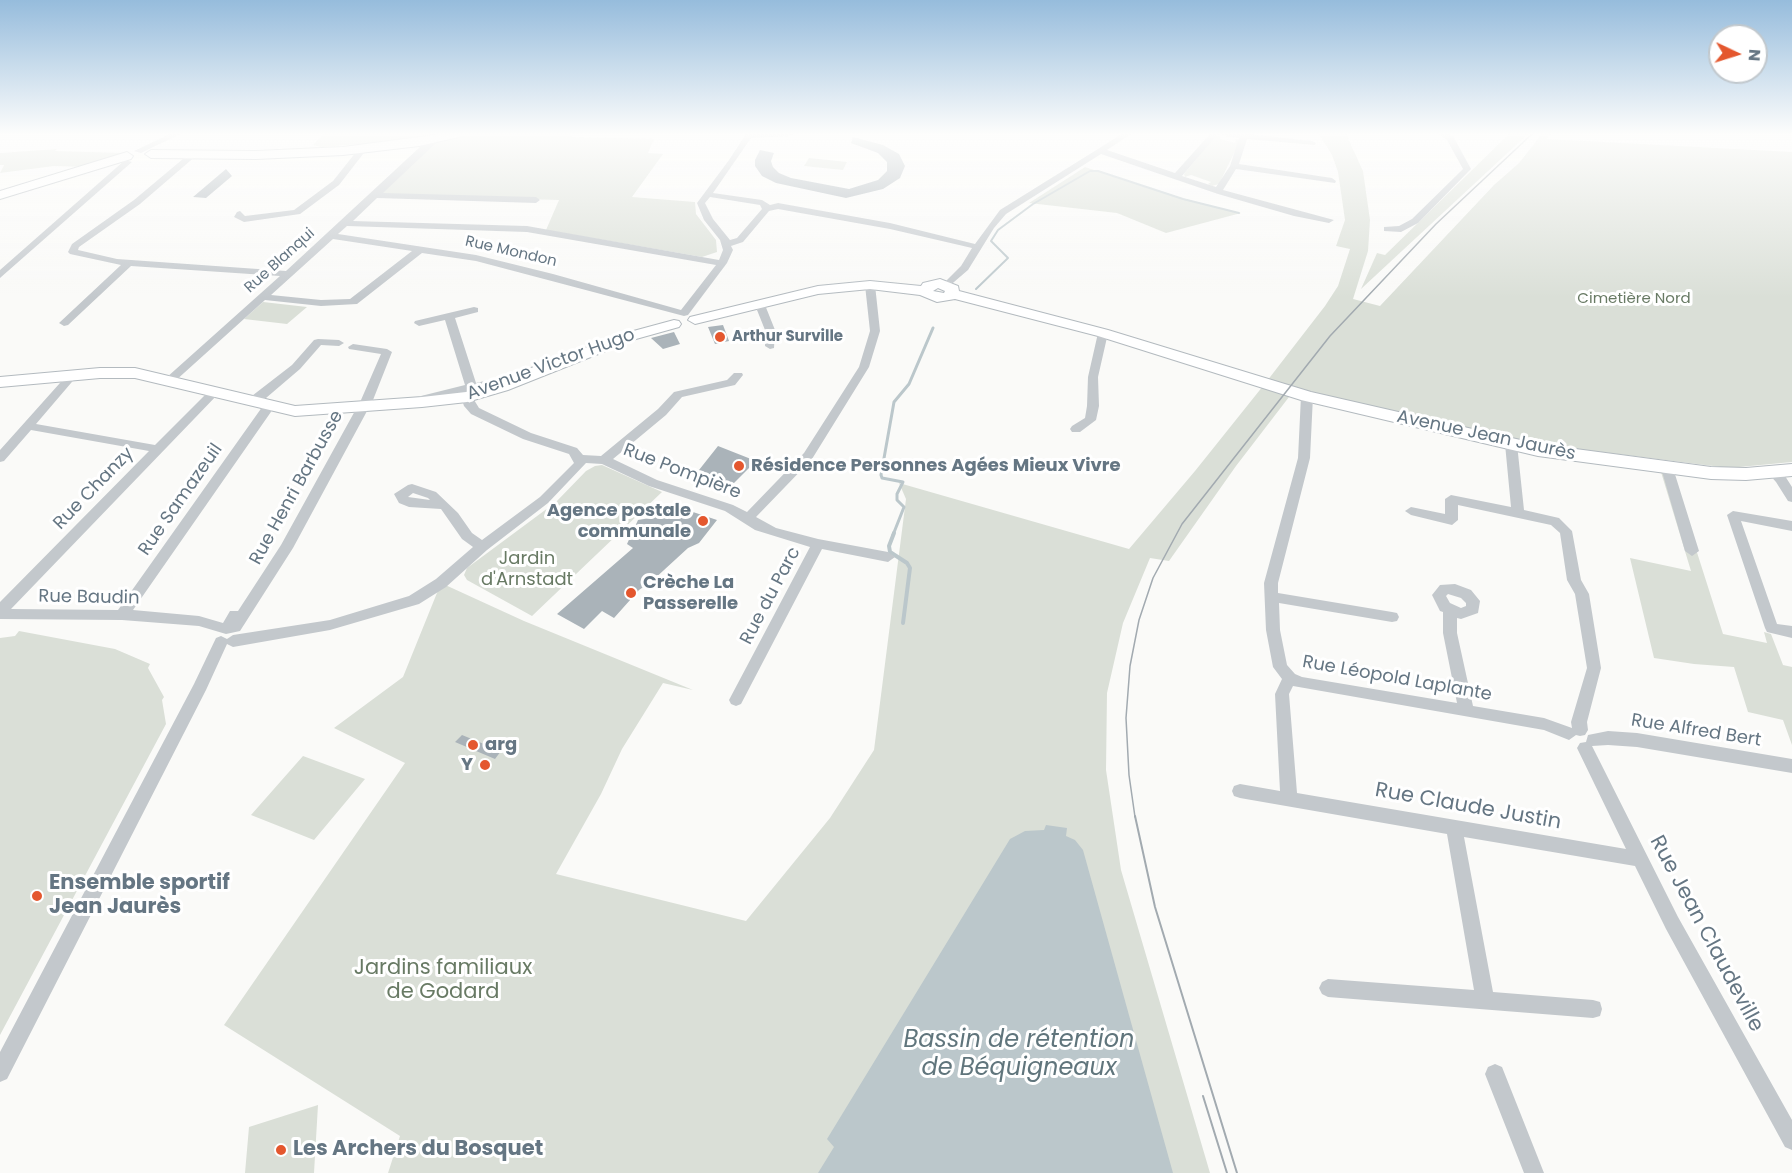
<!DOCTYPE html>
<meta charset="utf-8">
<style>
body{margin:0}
#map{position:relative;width:1792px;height:1173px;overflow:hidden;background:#fafaf8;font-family:Poppins,sans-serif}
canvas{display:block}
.north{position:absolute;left:1708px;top:24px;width:60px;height:60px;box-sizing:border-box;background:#fff;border:2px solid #c1c8cd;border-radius:50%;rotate:94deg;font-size:16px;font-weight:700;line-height:24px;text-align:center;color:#657683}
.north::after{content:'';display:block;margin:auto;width:21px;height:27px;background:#e4572e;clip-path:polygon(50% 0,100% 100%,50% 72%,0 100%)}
</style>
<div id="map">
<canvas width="1792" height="1173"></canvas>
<div class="north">N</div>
</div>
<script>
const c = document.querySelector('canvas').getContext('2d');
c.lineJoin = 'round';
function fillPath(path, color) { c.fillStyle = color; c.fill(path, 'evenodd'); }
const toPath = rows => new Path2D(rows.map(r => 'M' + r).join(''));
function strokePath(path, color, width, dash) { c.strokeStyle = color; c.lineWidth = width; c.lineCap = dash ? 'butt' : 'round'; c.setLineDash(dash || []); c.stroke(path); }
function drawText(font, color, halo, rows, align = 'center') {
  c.font = font + ' Poppins,sans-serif'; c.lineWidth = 6; c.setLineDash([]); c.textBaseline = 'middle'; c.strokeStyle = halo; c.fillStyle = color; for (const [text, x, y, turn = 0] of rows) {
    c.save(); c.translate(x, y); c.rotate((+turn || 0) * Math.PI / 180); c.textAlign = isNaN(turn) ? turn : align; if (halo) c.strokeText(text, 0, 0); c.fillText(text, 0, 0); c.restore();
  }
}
const green = toPath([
 [324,134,431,134,430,136,398,141,321,147,313,145],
 [459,134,571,134,572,137,654,139,648,153,663,154,632,197,695,202,696,214,716,240,717,252,702,257,546,230,559,200,374,195,435,139],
 [1220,134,1220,139,1235,143,1236,139,1240,141,1219,184,1212,186,1208,184,1211,182,1191,175,1185,177,1184,174,1216,135],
 [1319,134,1346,134,1363,171,1370,220,1368,251,1353,299,1380,306,1494,185,1519,163,1542,134,1551,134,1546,139,1792,152,1792,462,1729,468,1538,444,1304,390,1289,397,1236,466,1169,561,1150,558,1123,623,1107,693,1106,770,1121,870,1210,1173,388,1173,400,1136,224,1025,405,763,334,728,403,677,441,583,524,621,693,690,663,683,622,749,601,794,556,874,746,921,830,818,874,750,906,499,899,483,1129,549,1195,471,1267,381,1325,306,1338,286,1350,249,1336,246,1345,220,1338,172,1332,155],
 [1509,134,1528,134,1361,289,1377,253,1385,255],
 [57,149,55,151,124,153,84,167,54,166,0,173,4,165,0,165,0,153],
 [809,158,847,162,843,170,804,166],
 [1085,167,1185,199,1241,213,1166,233,1117,213,1029,203],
 [263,302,307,307,287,324,244,319],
 [602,465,662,492,532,616,467,580,464,575,467,568,556,502,586,471,595,466],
 [1661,472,1672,474,1723,634,1767,643,1764,632,1771,634,1783,665,1792,667,1792,745,1783,720,1748,712,1734,667,1694,664,1654,658,1630,558,1691,571],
 [19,631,115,649,150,664,148,668,164,697,162,700,166,724,0,1035,0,638,15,636],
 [303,756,365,779,314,840,251,815],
 [318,1105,314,1173,245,1173,249,1127]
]);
const water = toPath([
 [1046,825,1067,828,1066,836,1075,840,1083,850,1173,1173,818,1173,834,1147,827,1139,1010,839,1025,831,1044,830]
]);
const streamFar2 = toPath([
 [976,289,1008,258,991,241,998,230,1033,204,1090,171,1098,171,1183,199,1239,213]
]);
const streamFar1 = toPath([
 [893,535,904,507,897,500,897,494,903,482,882,478,881,475,894,402,909,384,933,328]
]);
const stream = toPath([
 [894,533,889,546,890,552,907,563,910,568,903,623]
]);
const building = toPath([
 [853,137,883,145,899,154,905,166,900,178,883,189,846,198,776,183,762,176,755,166,755,160,760,150,774,153,771,161,773,167,779,173,791,178,849,189,878,180,887,171,887,162,878,153,851,143],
 [226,169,232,176,206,198,193,197],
 [723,325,729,341,715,344,708,327],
 [674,332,680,344,663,349,651,338],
 [718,446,756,461,733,484,699,470],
 [672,505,717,520,699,543,688,548,652,581,639,590,614,618,602,611,584,629,557,614,633,548,627,544,638,520,650,518],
 [462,735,501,751,495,759,455,742]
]);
const street = toPath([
 [170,134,180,134,141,153,134,151,170,134],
 [434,134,442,134,438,141,383,193,536,197,540,200,536,203,377,198,353,221,527,226,719,260,723,250,720,240,704,220,697,203,729,160,746,134,793,134,789,136,751,138,713,193,762,200,770,205,778,203,890,223,975,244,1000,210,1122,134,1131,134,1107,150,1175,173,1210,134,1218,134,1182,176,1216,187,1230,166,1239,138,1226,136,1222,134,1247,134,1312,141,1316,143,1315,145,1247,139,1239,164,1332,178,1336,181,1335,183,1236,169,1223,190,1334,220,1329,223,1294,216,1218,194,1101,154,1006,214,994,228,968,270,947,288,942,285,961,266,972,248,890,229,778,209,769,211,743,242,731,246,733,250,727,263,688,315,684,316,476,261,422,253,357,304,321,306,265,300,174,382,170,383,166,382,166,378,280,276,131,266,68,325,64,326,59,323,121,265,70,254,68,252,72,244,134,200,190,153,197,155,140,204,79,247,78,250,117,259,286,271,434,134],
 [710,197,760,205,762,209,737,238,730,240,713,219,705,203,710,197],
 [347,226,527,232,716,265,681,310,553,274,476,255,338,234,347,226],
 [333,239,412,251,350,299,321,300,271,295,333,239],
 [1439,134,1448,134,1453,136,1471,169,1418,223,1401,232,1384,231,1384,227,1399,226,1412,219,1463,169,1447,140,1439,134],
 [360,147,367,149,339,185,300,214,244,222,234,217,237,212,240,211,245,216,294,210,333,181,360,147],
 [125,160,132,162,0,278,0,270,125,160],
 [870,282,875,285,880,331,869,367,812,459,756,517,776,528,818,539,888,552,895,557,888,562,822,549,741,704,736,706,731,704,729,700,810,547,755,530,725,511,649,486,602,464,586,463,548,503,487,550,446,587,419,604,330,630,233,647,227,644,206,690,7,1079,0,1082,0,1052,194,684,216,638,221,636,227,639,233,635,330,620,409,596,436,579,473,547,462,539,441,509,409,507,399,503,394,494,408,485,412,484,436,492,458,513,472,533,482,540,540,497,574,463,569,454,523,439,471,414,464,406,461,397,463,395,471,395,479,408,531,433,577,448,583,455,601,456,658,409,674,392,727,380,734,373,742,373,743,375,735,385,682,397,666,415,613,459,657,480,733,505,747,512,804,453,859,367,870,331,865,285,870,282],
 [413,493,428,498,430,500,408,497,413,493],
 [760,302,765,305,775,330,774,348,770,349,765,346,765,330,755,305,760,302],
 [474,307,478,308,478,312,455,318,476,383,517,373,522,376,521,378,429,402,426,405,418,405,416,402,421,396,465,385,445,320,419,326,414,323,415,321,474,307],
 [1103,330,1108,333,1098,377,1099,406,1096,420,1080,432,1072,432,1070,429,1072,426,1085,418,1087,406,1088,377,1098,333,1103,330],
 [318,339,339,340,344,343,339,346,321,345,300,369,266,398,256,405,248,405,248,399,292,365,314,340,318,339],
 [353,344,387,349,392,352,373,400,293,548,240,631,226,634,199,626,122,620,0,619,0,602,149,451,31,430,4,461,0,462,0,450,68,374,76,374,77,376,36,424,155,445,210,390,218,390,220,392,11,609,118,610,265,403,269,402,275,406,273,409,133,610,199,616,223,623,230,611,238,611,281,545,361,400,381,354,349,349,348,347,353,344],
 [1307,392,1313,396,1310,458,1278,583,1278,593,1392,612,1397,613,1399,617,1397,621,1392,622,1279,603,1280,630,1287,665,1295,674,1302,677,1457,703,1443,633,1443,612,1440,611,1432,595,1440,585,1455,584,1471,590,1480,601,1478,613,1461,619,1457,618,1457,633,1473,706,1544,718,1572,728,1571,722,1587,668,1575,594,1567,580,1560,533,1551,525,1458,505,1458,520,1452,525,1411,515,1405,511,1411,507,1445,514,1445,499,1451,495,1511,507,1505,444,1511,440,1517,444,1524,510,1559,518,1572,531,1581,580,1589,594,1601,668,1587,722,1588,730,1585,735,1580,736,1576,735,1569,740,1544,730,1293,686,1289,694,1297,793,1626,849,1577,748,1580,743,1586,742,1588,735,1608,731,1637,733,1792,759,1792,773,1637,747,1608,745,1592,746,1678,917,1792,1120,1792,1150,1785,1147,1666,929,1635,866,1464,837,1493,992,1593,1000,1600,1002,1602,1009,1600,1016,1593,1018,1328,997,1322,994,1319,988,1322,982,1328,979,1474,990,1447,834,1240,798,1234,796,1232,791,1234,786,1240,784,1280,791,1275,694,1282,679,1273,667,1266,630,1264,583,1298,458,1301,396,1307,392],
 [1448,594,1461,598,1466,603,1466,606,1461,608,1450,603,1446,596,1448,594],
 [1667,464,1673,468,1699,551,1692,556,1685,551,1661,468,1667,464],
 [1773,468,1785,476,1792,487,1792,502,1788,501,1776,482,1767,472,1773,468],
 [1733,511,1792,521,1792,531,1741,521,1777,624,1792,626,1792,638,1767,632,1765,628,1727,515,1733,511],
 [1495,1064,1502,1067,1544,1173,1524,1173,1485,1074,1488,1067,1495,1064]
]);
const secondary = toPath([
 [443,134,465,134,463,136,419,146,343,155,256,159,151,158,145,154,151,150,256,151,343,147,443,134],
 [127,152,133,156,131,159,0,199,0,191,127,152],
 [940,279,958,286,959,291,1108,330,1311,392,1538,444,1711,467,1746,468,1792,464,1792,476,1746,480,1711,479,1538,456,1301,400,1098,336,955,299,937,302,920,295,870,289,818,294,695,324,688,320,690,317,818,286,870,281,921,286,923,283,940,279],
 [938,288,945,291,944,293,933,291,938,288],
 [674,320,679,321,681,324,679,327,636,339,508,390,467,402,422,407,295,416,135,378,100,378,0,387,0,377,100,368,135,368,295,406,422,397,466,392,626,333,674,320]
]);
const tramFar1 = toPath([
 [1135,817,1129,775,1126,718,1130,666,1139,620,1153,578,1182,524,1330,336,1436,224,1532,134]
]);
const tram = toPath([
 [1135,816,1155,907,1237,1173],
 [1203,1096,1227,1173]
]);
const markers = [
 [720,337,6,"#e4572e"],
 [739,466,6,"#e4572e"],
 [703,521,6,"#e4572e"],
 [631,593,6,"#e4572e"],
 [473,745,6,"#e4572e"],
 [485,765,6,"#e4572e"],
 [37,896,6,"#e4572e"],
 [281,1150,6,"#e4572e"]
];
const farStreetnames = [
 ["Rue Mondon",511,252,13],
 ["Rue Blanqui",280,261,-42]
];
const farParknames = [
 ["Cimetière Nord",1634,299]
];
const farPoinames = [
 ["Arthur Surville",732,337]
];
const streetNames = [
 ["Avenue Victor Hugo",551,365,-20],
 ["Avenue Jean Jaurès",1486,436,12],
 ["Rue Pompière",682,472,21],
 ["Rue Henri Barbusse",297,488,-61],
 ["Rue Chanzy",94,489,-46],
 ["Rue Samazeuil",181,500,-55],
 ["Rue du Parc",771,596,-62],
 ["Rue Baudin",89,598,1],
 ["Rue Léopold Laplante",1397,679,10],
 ["Rue Alfred Bert",1696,731,9]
];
const poiNames = [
 ["Résidence Personnes Agées Mieux Vivre",751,466],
 ["Agence postale",691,511,"right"],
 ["communale",691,532,"right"],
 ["Crèche La",643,583],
 ["Passerelle",643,604],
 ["arg",485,745],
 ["Y",473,765,"right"]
];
const parkNames = [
 ["Jardin",527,559],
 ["d'Arnstadt",527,580]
];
const nearStreetnames = [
 ["Rue Claude Justin",1468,807,10],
 ["Rue Jean Claudeville",1706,934,62]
];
const nearPoinames = [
 ["Ensemble sportif",49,884],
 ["Jean Jaurès",49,908],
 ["Les Archers du Bosquet",293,1150]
];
const nearParknames = [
 ["Jardins familiaux",443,969],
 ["de Godard",443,993]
];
const nearWaternames = [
 ["Bassin de rétention",1019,1041],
 ["de Béquigneaux",1019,1069]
];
fillPath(green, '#dadfd7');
fillPath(water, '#bbc7cb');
strokePath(streamFar2, '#bbc7cb', 2);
strokePath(streamFar1, '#bbc7cb', 3);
strokePath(stream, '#bbc7cb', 4);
fillPath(building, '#aab3b9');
strokePath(secondary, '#b3babf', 2);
fillPath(street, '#c3c8cc');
fillPath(secondary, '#fff');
strokePath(tramFar1, '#a2aab0', 1.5);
strokePath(tram, '#a2aab0', 2);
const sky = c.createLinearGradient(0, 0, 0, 298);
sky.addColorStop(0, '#96bcdc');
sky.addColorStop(0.45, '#fdfdfc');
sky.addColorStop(1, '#fdfdfc00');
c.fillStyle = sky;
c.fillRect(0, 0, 1792, 298);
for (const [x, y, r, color] of markers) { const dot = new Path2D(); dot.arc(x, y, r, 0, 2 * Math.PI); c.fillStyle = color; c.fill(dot); strokePath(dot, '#fff', 2); }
drawText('15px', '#657683', '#fff', farStreetnames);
drawText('15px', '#687a64', '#fff', farParknames);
drawText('bold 15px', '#657683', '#fff', farPoinames, 'left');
drawText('18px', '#657683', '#fff', streetNames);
drawText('bold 18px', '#657683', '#fff', poiNames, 'left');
drawText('18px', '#687a64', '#fff', parkNames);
drawText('21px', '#657683', '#fff', nearStreetnames);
drawText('bold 21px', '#657683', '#fff', nearPoinames, 'left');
drawText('21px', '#687a64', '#fff', nearParknames);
drawText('italic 24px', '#60757c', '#fff', nearWaternames);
</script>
